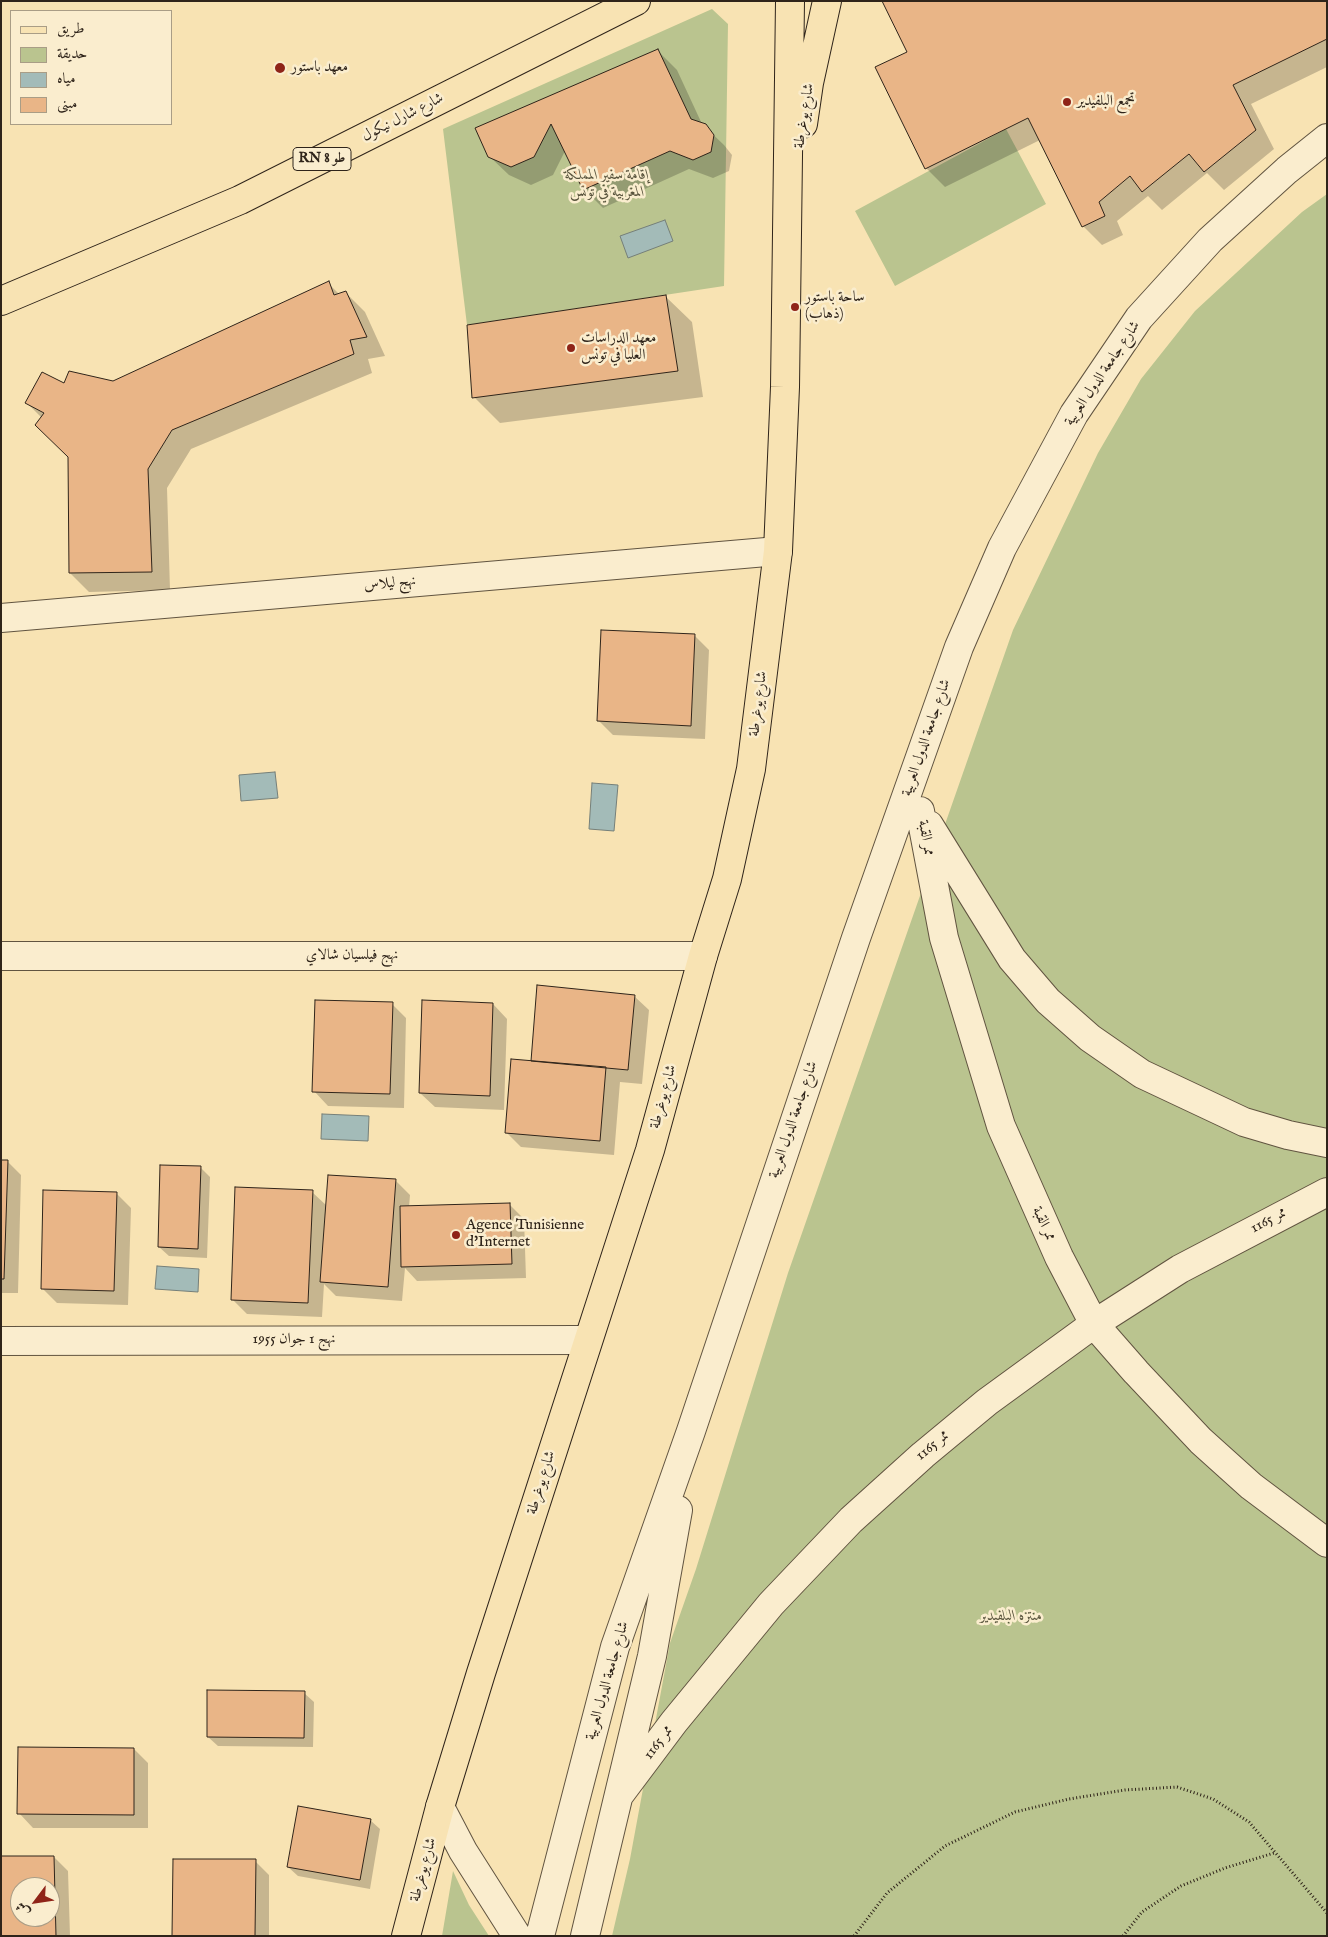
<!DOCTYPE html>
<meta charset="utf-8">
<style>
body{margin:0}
#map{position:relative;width:1328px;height:1937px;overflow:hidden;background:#f8e3b3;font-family:"IM FELL English",Amiri,serif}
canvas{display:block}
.frame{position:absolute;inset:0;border:2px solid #2f241a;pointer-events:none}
.legend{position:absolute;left:10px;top:10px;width:162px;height:115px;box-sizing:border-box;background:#faedce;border:1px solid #a99d86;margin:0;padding:6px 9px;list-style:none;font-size:15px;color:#2f241a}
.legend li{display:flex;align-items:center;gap:10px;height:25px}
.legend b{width:25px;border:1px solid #a99d86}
.north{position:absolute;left:10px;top:1877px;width:50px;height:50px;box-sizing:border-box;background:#faedce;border:1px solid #a99d86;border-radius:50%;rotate:239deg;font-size:14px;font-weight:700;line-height:20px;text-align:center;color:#2f241a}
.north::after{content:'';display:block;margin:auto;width:18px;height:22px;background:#8f2418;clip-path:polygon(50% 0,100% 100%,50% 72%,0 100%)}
</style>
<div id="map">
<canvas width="1328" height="1937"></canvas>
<div class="frame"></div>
<ul class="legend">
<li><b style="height:6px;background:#f8e3b3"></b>طريق</li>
<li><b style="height:14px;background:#bac48f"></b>حديقة</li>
<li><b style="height:14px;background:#a3bbb8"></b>مياه</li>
<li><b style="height:14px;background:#e9b587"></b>مبنى</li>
</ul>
<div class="north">ش</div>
</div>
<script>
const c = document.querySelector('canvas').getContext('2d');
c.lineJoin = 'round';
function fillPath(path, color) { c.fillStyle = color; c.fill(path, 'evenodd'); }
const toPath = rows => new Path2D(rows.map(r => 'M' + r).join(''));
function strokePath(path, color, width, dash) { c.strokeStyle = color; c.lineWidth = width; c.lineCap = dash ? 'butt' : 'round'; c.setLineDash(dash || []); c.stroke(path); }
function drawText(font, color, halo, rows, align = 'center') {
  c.font = font + ' "IM FELL English",Amiri,serif'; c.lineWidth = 5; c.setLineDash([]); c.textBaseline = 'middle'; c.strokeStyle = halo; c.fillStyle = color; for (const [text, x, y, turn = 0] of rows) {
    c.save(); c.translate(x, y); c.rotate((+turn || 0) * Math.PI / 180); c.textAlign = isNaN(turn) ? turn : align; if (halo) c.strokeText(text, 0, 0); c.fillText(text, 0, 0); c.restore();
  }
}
const green = toPath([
 [712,9,728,24,724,286,467,325,443,129],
 [1006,129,1046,204,895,286,855,211],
 [1327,194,1327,1936,612,1936,630,1859,670,1643,696,1569,788,1273,1013,630,1098,453,1141,379,1195,311,1302,212],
 [453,1871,469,1905,489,1936,442,1936]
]);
const water = toPath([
 [665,220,673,241,628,258,620,236,665,220],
 [275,772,278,798,241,801,239,775,275,772],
 [592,783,618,785,614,831,589,829,592,783],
 [322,1114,369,1116,368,1141,321,1139,322,1114],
 [157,1266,199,1269,198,1292,155,1289,157,1266]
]);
const shadow = toPath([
 [1327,1,1327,67,1251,104,1274,149,1224,190,1207,173,1162,210,1148,196,1117,221,1123,235,1102,245,1083,226,1040,140,945,187,926,168,876,68],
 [658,51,677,70,702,124,724,145,732,155,729,171,713,178,689,169,603,208,584,189,565,151,553,175,531,185,509,175,489,156],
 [328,283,340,295,346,293,365,312,385,356,368,359,372,373,191,449,167,488,170,590,89,592,70,573,70,457,42,418,27,403,65,384,113,383],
 [665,296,692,322,703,397,500,423,474,397],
 [695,636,709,650,705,739,613,735,598,720],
 [634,996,649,1010,642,1084,620,1082,614,1155,521,1147,506,1132,532,1062],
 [392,1004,406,1018,404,1108,328,1106,314,1091],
 [493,1004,507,1019,504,1110,435,1107,420,1093],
 [1,1161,7,1161,21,1175,18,1293,1,1293],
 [200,1167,210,1177,207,1258,169,1256,159,1247],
 [395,1180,410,1195,409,1207,509,1204,524,1219,526,1278,417,1281,405,1268,402,1301,336,1296,324,1284,322,1317,247,1314,232,1299,312,1192,327,1206],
 [116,1193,131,1208,128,1305,57,1303,42,1288],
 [304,1693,314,1702,313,1747,218,1746,208,1737],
 [134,1749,148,1763,148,1828,33,1828,19,1813],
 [370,1820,380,1829,370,1889,298,1876,288,1867],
 [54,1857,68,1871,70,1936,1,1936,1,1858],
 [20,1887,50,1887,50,1917,20,1917],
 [255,1861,269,1875,269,1936,174,1936]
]);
const building = toPath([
 [882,1,1327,1,1327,39,1233,85,1256,130,1204,172,1189,154,1142,192,1130,176,1099,202,1105,216,1082,227,1028,118,925,169,875,67,907,52,882,1],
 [658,49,691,119,706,124,714,135,711,152,693,160,670,151,583,190,551,124,534,157,511,167,488,157,475,128,658,49],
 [329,281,334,295,346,291,367,337,350,340,354,354,172,430,148,469,152,572,69,573,68,457,35,425,44,413,25,403,42,372,64,383,69,371,113,381,329,281],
 [666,295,678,371,472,398,467,325,666,295],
 [601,630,695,634,691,726,597,721,601,630],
 [537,985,635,995,628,1070,531,1061,537,985],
 [315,1000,393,1002,390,1094,312,1092,315,1000],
 [422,1000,493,1003,490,1096,419,1093,422,1000],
 [511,1059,606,1067,600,1141,505,1133,511,1059],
 [1,1160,8,1160,4,1279,1,1279,1,1160],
 [160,1165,201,1166,198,1249,158,1247,160,1165],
 [328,1175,396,1179,388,1287,320,1282,328,1175],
 [235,1187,313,1190,308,1303,231,1300,235,1187],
 [43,1190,117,1192,114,1291,41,1289,43,1190],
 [510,1203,512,1264,401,1267,400,1206,510,1203],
 [207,1690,305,1691,304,1738,207,1737,207,1690],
 [18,1747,134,1748,134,1815,17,1814,18,1747],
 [298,1806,371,1819,360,1880,287,1867,298,1806],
 [1,1856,54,1856,56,1936,1,1936,1,1856],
 [20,1887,50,1887,50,1917,20,1917,20,1887],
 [173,1859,256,1859,255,1936,172,1936,173,1859]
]);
const path = toPath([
 [854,1936,887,1893,945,1846,1015,1812,1069,1799,1125,1790,1177,1787,1213,1799,1249,1822,1327,1913],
 [1123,1936,1142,1912,1181,1886,1225,1868,1274,1853]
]);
const minor = toPath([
 [1,618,778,551],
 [920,811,944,938,1001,1126,1059,1257,1094,1324,1136,1372,1201,1441,1251,1486,1327,1543],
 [929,825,1012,959,1048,1001,1090,1038,1142,1074,1244,1122,1288,1135,1327,1143],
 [1,956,703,956],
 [1,1341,587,1340],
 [620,1794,674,1722,771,1604,851,1520,923,1455,987,1402,1094,1324,1180,1269,1327,1192],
 [440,1807,463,1851,517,1936],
 [540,1936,615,1647,691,1431,856,938,959,647,1002,548,1074,414,1139,318,1210,240,1287,170,1327,138],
 [585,1936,652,1656,678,1510]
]);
const major = toPath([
 [803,124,809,83,827,1],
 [1,301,240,200,636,1],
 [406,1936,440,1807,481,1673,650,1150,703,956,727,879,751,769,778,551,785,387,790,1]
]);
const markers = [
 [280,68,6,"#8f2418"],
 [1067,102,5,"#8f2418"],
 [795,307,5,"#8f2418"],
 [571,348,5,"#8f2418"],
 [456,1235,5,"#8f2418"]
];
const shields = [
 [322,159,58]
];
const shieldNames = [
 ["RN 8 طو",322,159]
];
const poiNames = [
 ["معهد باستور",291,68],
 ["تجمع البلفيدير",1077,102],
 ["ساحة باستور",805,298],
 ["(ذهاب)",805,315],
 ["معهد الدراسات",581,339],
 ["العليا في تونس",581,356],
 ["Agence Tunisienne",466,1226],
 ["d'Internet",466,1243]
];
const streetNames = [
 ["شارع يوغرطة",805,116,-81],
 ["شارع شارل نيكول",403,118,-27],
 ["شارع جامعة الدول العربية",1103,374,-56],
 ["نهج ليلاس",390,584,-5],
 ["شارع يوغرطة",759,704,-83],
 ["شارع جامعة الدول العربية",927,738,-71],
 ["ممر القبة",925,838,80],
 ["نهج فيلسيان شالاي",352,956],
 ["شارع يوغرطة",664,1097,-75],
 ["شارع جامعة الدول العربية",794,1120,-71],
 ["ممر 1165",1269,1221,-28],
 ["ممر القبة",1043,1224,65],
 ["نهج 1 جوان 1955",294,1340],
 ["ممر 1165",933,1446,-40],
 ["شارع يوغرطة",542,1483,-73],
 ["شارع جامعة الدول العربية",608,1681,-74],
 ["ممر 1165",659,1743,-53],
 ["شارع يوغرطة",424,1870,-75]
];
const parkNames = [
 ["إقامة سفير المملكة",607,176],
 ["المغربية في تونس",607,193],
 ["منتزه البلفيدير",1011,1617]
];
fillPath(green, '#bac48f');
fillPath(water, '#a3bbb8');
strokePath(water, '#757f79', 1);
fillPath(shadow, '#0003');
fillPath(building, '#e9b587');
strokePath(building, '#2f241a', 1);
strokePath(minor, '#615440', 30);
strokePath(major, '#2f241a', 30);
strokePath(path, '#2f241a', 3, [1, 2.5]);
strokePath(minor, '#faedce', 28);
strokePath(major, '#f8e3b3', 28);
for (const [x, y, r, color] of markers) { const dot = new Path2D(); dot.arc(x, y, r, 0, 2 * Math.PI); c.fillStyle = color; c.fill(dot); strokePath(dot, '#faedce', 2); }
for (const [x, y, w] of shields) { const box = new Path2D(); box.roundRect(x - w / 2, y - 11.5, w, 23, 4); c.fillStyle = '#faedce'; c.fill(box); strokePath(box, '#2f241a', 1); }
drawText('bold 14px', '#2f241a', null, shieldNames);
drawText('15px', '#2f241a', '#faedce', poiNames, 'left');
drawText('15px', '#2f241a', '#faedce', streetNames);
drawText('italic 15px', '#59543d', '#faedce', parkNames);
</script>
